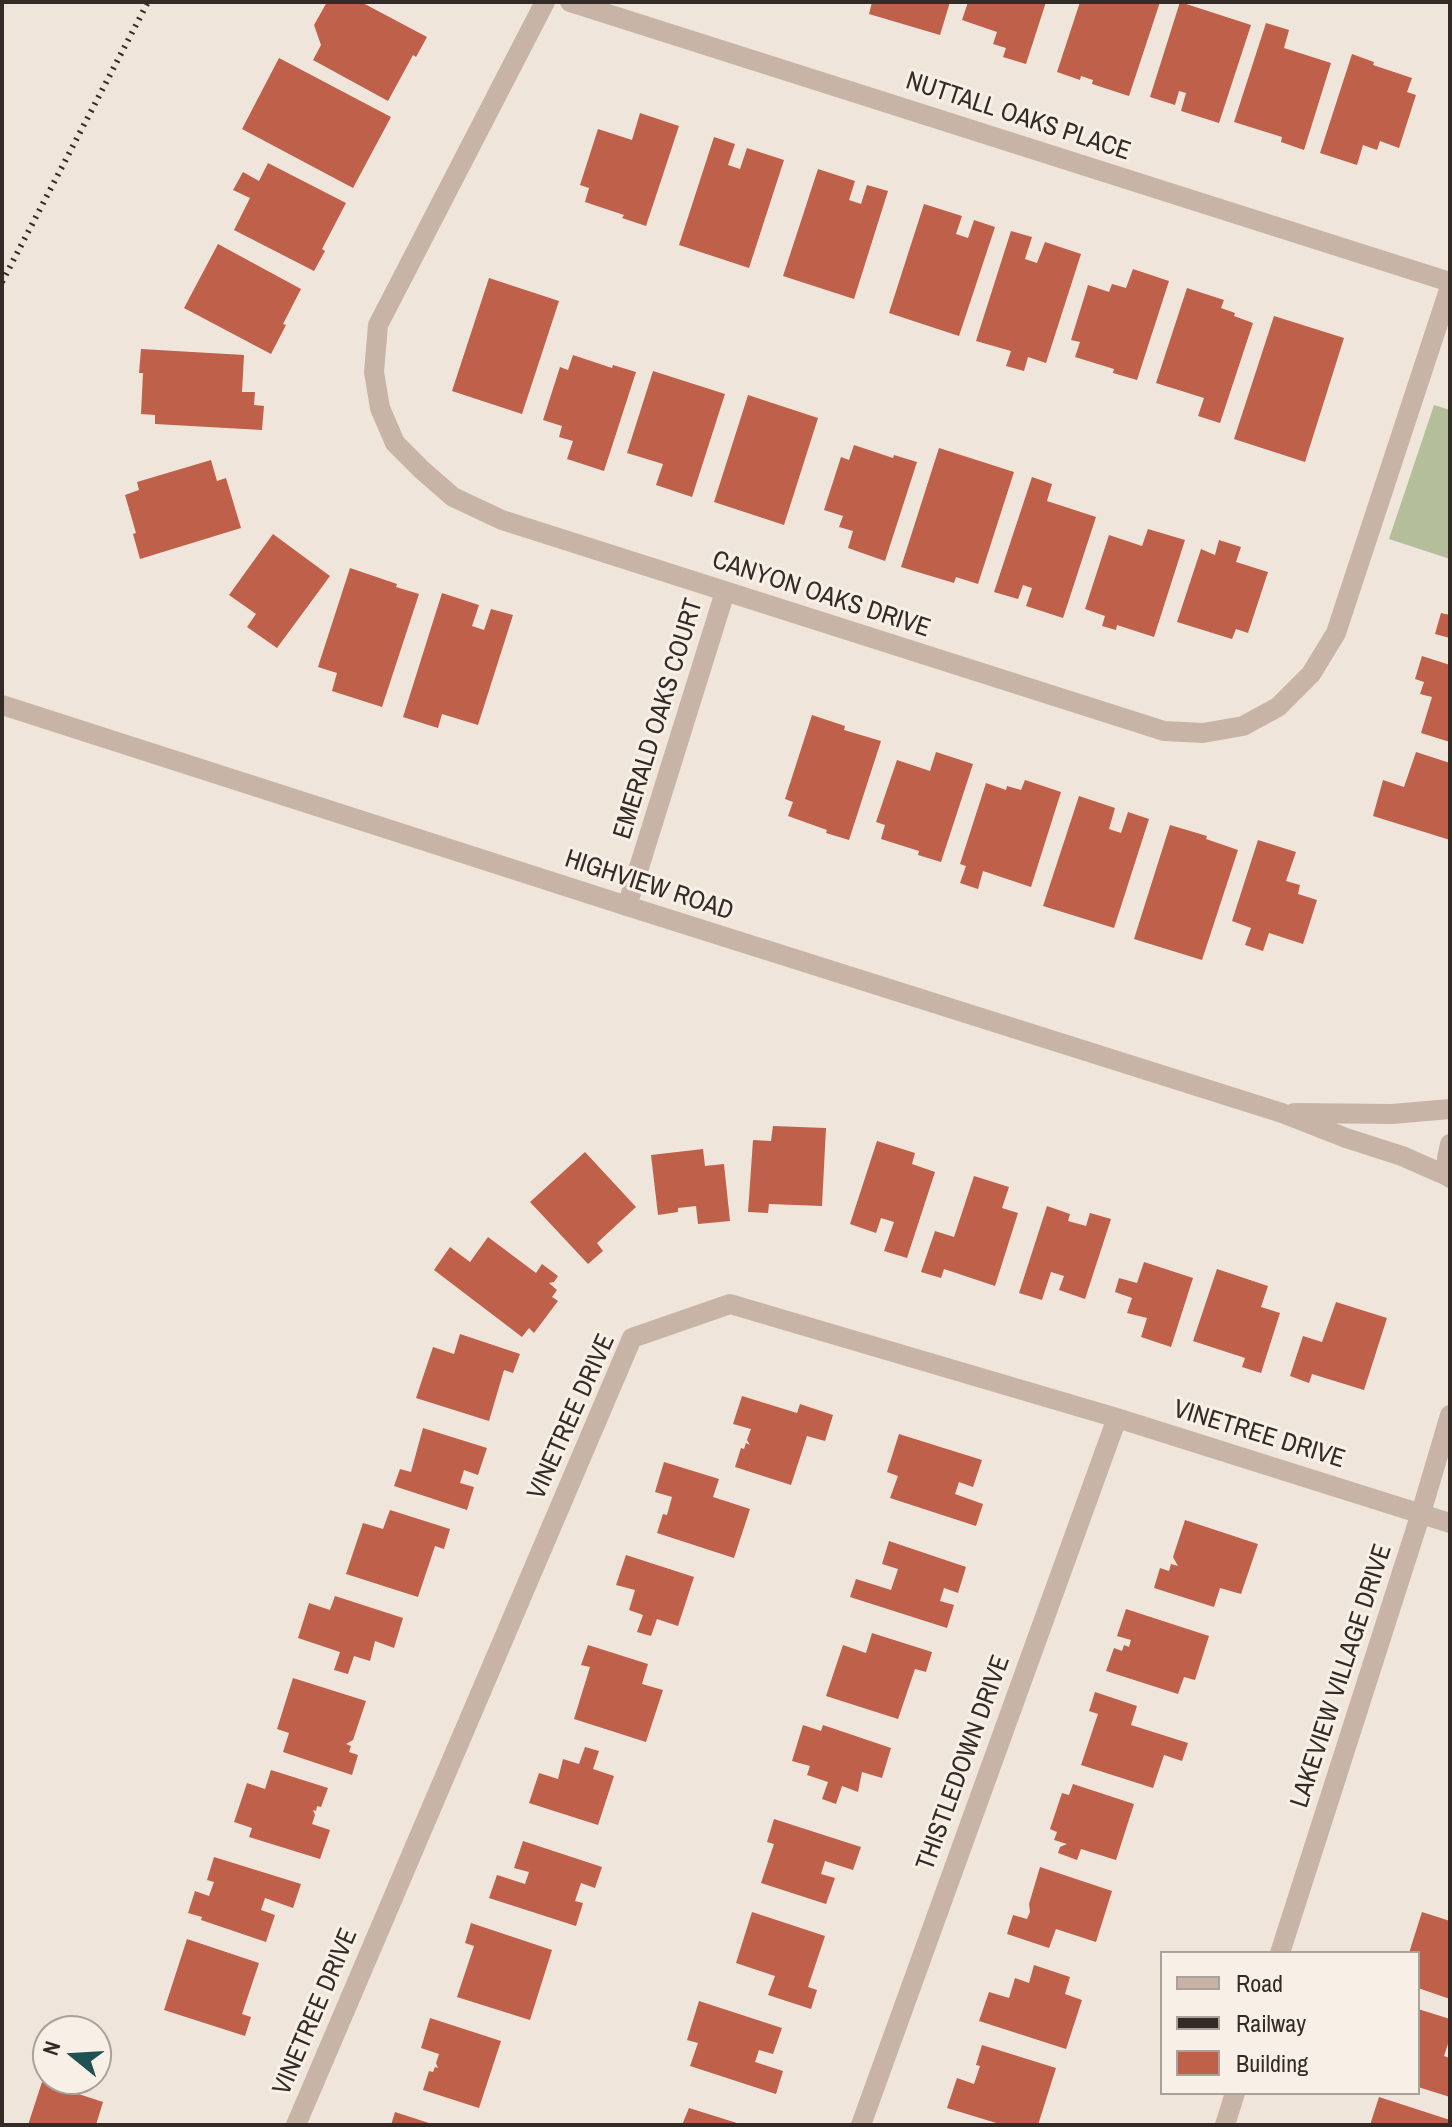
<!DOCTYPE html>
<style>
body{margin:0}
#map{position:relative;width:1452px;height:2127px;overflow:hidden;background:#f0e5db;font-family:"Archivo Narrow",sans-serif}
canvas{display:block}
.frame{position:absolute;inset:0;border:4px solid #342b27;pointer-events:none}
.legend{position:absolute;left:1160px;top:1951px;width:260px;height:144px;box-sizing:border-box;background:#f8efe6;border:2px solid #aaa19a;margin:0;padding:10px 14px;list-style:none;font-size:24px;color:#342b27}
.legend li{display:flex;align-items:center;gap:16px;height:40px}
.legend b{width:40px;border:2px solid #aaa19a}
.north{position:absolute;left:32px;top:2015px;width:80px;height:80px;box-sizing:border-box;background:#f8efe6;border:2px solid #aaa19a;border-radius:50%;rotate:288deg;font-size:22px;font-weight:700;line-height:32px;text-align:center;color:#342b27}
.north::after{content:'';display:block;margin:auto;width:28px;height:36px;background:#1f5253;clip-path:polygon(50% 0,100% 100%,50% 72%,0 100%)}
</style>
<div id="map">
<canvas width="1452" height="2127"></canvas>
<div class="frame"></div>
<ul class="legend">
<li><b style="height:10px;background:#c7b4a7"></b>Road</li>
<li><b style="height:10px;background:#342b27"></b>Railway</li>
<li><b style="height:22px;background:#bf604a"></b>Building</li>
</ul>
<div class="north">N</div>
</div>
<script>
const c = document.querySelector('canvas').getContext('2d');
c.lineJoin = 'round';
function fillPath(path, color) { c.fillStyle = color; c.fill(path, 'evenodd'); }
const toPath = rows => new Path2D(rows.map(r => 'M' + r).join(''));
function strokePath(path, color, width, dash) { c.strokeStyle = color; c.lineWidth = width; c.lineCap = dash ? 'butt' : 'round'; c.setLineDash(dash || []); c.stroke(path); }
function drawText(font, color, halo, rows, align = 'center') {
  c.font = font + ' "Archivo Narrow",sans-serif'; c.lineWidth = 6; c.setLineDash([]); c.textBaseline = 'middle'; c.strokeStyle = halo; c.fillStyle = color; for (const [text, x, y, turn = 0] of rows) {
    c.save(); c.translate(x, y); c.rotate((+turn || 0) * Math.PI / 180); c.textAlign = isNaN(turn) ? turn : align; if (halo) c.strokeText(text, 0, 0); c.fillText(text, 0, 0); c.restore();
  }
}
const green = toPath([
 [1434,405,1450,410,1450,559,1389,539]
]);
const building = toPath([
 [327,2,361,2,427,37,416,57,413,55,388,101,313,60,321,45,314,25],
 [872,2,950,2,940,35,869,14],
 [968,2,1046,2,1026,64,1003,57,1006,48,993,44,997,32,962,20],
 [1080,2,1160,2,1129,96,1092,84,1093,80,1081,76,1080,80,1057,72],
 [1180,2,1251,25,1219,123,1181,111,1186,93,1179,91,1175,105,1150,97],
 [1266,23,1289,30,1284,48,1331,63,1304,150,1281,142,1282,137,1234,122],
 [1352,54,1374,62,1373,65,1412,78,1407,92,1416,95,1399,148,1380,141,1377,150,1363,145,1357,165,1320,153],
 [279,58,391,117,353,188,242,129],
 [640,113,679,126,646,226,622,218,624,215,585,202,589,188,580,185,598,129,632,140],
 [714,137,735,144,728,165,740,169,747,148,784,160,749,268,679,245],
 [268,163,346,203,322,249,325,251,314,271,234,230,250,198,233,190,243,172,259,181],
 [818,169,855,181,849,200,861,204,867,185,888,191,854,299,783,276],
 [924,204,962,216,956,234,968,238,974,220,995,227,959,336,889,313],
 [1011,231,1032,237,1025,259,1037,263,1045,242,1081,254,1046,363,1028,357,1024,371,1006,366,1011,351,976,341],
 [218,244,301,289,283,324,286,325,271,354,184,308],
 [1133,269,1169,281,1137,380,1113,373,1114,369,1075,357,1080,342,1071,340,1088,285,1109,292,1112,284,1126,288],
 [489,278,559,301,522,414,452,391],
 [1187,288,1224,300,1221,308,1235,313,1234,316,1253,323,1220,423,1198,416,1204,398,1156,383],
 [1274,316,1344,338,1305,462,1234,439],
 [141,349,244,355,242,392,255,392,254,405,264,406,262,430,155,424,155,415,141,414,143,373,139,373],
 [573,355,612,368,613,365,636,372,604,471,567,459,573,441,559,437,562,426,543,420,560,367,568,370],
 [653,371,725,394,692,497,656,485,663,464,627,453],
 [748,395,818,418,784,525,714,502],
 [854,445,893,458,894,455,917,462,885,561,848,548,853,531,839,527,843,516,824,510,841,457,849,460],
 [939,448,1014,472,978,584,956,577,954,583,901,567],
 [211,460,217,481,226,478,241,528,140,559,133,534,136,533,125,495,139,490,137,482],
 [1032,477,1052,484,1047,501,1096,517,1063,618,1026,606,1032,588,1023,585,1018,599,994,592],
 [1148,529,1185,540,1154,637,1117,625,1116,630,1102,626,1105,616,1085,609,1109,535,1142,546],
 [273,534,330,576,277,648,247,627,256,614,229,595],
 [1219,540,1241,547,1236,562,1268,572,1248,633,1236,629,1232,639,1177,622,1201,549,1215,555],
 [350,568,397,584,396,587,419,594,382,707,332,691,337,673,318,667],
 [442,593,479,605,472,626,484,630,491,609,513,615,478,725,442,714,438,728,403,717],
 [1441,613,1450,615,1450,638,1435,634],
 [1422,656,1450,665,1450,742,1421,733,1432,697,1420,694,1424,682,1415,679],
 [812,715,845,726,844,730,881,741,849,840,826,833,827,830,788,816,793,802,785,799],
 [936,752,973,764,941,862,918,855,919,851,881,839,885,825,876,822,897,760,930,771],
 [1416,752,1450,763,1450,840,1373,816,1383,780,1404,787],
 [1025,780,1061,792,1031,887,983,871,978,889,960,883,966,866,960,864,986,783,1006,790,1007,786,1021,790],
 [1079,796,1115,808,1109,829,1121,833,1128,812,1149,819,1114,928,1043,906],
 [1170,825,1207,836,1206,839,1238,850,1202,960,1134,939],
 [1258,840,1296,852,1286,881,1300,885,1298,894,1317,900,1303,944,1269,933,1263,951,1245,945,1251,928,1232,921],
 [773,1126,826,1128,822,1206,769,1204,768,1213,748,1212,753,1140,771,1141],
 [877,1141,915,1153,912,1164,935,1172,907,1258,884,1251,894,1222,881,1218,876,1233,850,1224],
 [703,1149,705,1166,724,1164,730,1221,698,1224,696,1206,678,1208,678,1212,658,1215,651,1155],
 [585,1152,636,1207,597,1243,603,1251,588,1264,530,1202],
 [974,1176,1009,1187,1002,1208,1018,1213,995,1286,944,1269,941,1278,921,1272,935,1231,954,1237],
 [1047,1206,1070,1214,1068,1221,1086,1226,1090,1213,1111,1219,1085,1299,1059,1290,1064,1276,1051,1272,1042,1300,1019,1293],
 [488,1237,536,1273,542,1264,558,1276,554,1282,549,1283,557,1290,552,1297,558,1301,534,1333,529,1328,522,1337,434,1270,450,1247,470,1262],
 [1144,1262,1193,1278,1171,1347,1141,1337,1147,1318,1127,1313,1132,1298,1115,1292,1119,1278,1137,1283],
 [1217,1269,1268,1286,1261,1307,1280,1313,1261,1373,1242,1367,1245,1358,1193,1341],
 [1336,1302,1387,1318,1364,1390,1312,1374,1309,1383,1290,1376,1303,1336,1322,1342],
 [460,1334,520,1354,513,1373,504,1370,489,1421,416,1398,433,1347,454,1354],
 [742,1396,797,1413,800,1404,833,1415,825,1441,807,1436,791,1485,735,1467,741,1448,744,1449,746,1443,750,1445,747,1440,751,1429,733,1424],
 [423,1428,487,1448,478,1475,464,1470,460,1483,474,1487,467,1510,394,1486,400,1469,411,1472],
 [899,1434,982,1460,973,1487,959,1482,955,1494,983,1504,976,1526,890,1498,898,1476,887,1472],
 [664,1462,719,1479,713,1497,750,1509,734,1558,657,1533,663,1514,667,1515,672,1497,655,1492],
 [390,1510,450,1529,444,1549,435,1546,418,1597,346,1574,363,1523,383,1529],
 [1185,1520,1258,1544,1241,1594,1220,1588,1214,1607,1154,1588,1160,1568,1169,1571,1171,1564,1178,1566,1173,1557],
 [889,1541,966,1567,958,1593,944,1588,940,1601,954,1605,947,1628,850,1597,856,1579,891,1590,898,1569,882,1564],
 [626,1555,694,1577,678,1626,657,1619,651,1636,637,1632,643,1615,629,1610,635,1590,616,1585],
 [335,1596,403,1618,394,1648,375,1641,370,1661,354,1656,348,1674,334,1670,340,1652,298,1638,309,1603,330,1610],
 [1126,1609,1209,1636,1195,1680,1184,1677,1178,1694,1106,1671,1114,1648,1122,1651,1124,1645,1129,1647,1131,1640,1117,1636],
 [872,1633,932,1652,926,1672,915,1669,898,1719,826,1696,843,1645,866,1653],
 [588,1645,648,1664,642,1684,663,1690,646,1742,574,1719,590,1667,581,1665],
 [293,1678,366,1701,353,1740,346,1744,351,1746,349,1752,358,1755,352,1775,283,1752,289,1733,277,1729],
 [1095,1692,1137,1706,1131,1725,1188,1743,1182,1761,1164,1755,1153,1788,1081,1765,1098,1714,1089,1711],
 [803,1725,821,1731,823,1725,891,1748,882,1778,862,1772,858,1792,842,1786,836,1804,822,1799,828,1782,807,1775,810,1766,792,1761],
 [585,1747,599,1751,593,1769,614,1776,598,1825,529,1803,539,1773,558,1779,563,1759,579,1764],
 [271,1770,328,1788,321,1807,317,1806,316,1811,313,1810,315,1815,312,1824,330,1830,320,1859,249,1837,252,1828,234,1822,247,1783,265,1789],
 [1073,1784,1134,1804,1116,1860,1081,1849,1077,1860,1058,1853,1060,1847,1067,1844,1054,1840,1057,1832,1050,1829,1062,1793,1069,1795],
 [774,1819,861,1847,853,1870,825,1861,821,1874,835,1878,826,1904,761,1883,774,1844,767,1842],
 [523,1841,602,1867,595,1888,581,1883,575,1901,583,1903,576,1926,489,1898,497,1875,525,1884,529,1872,514,1868],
 [214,1857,301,1884,293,1908,265,1898,261,1910,275,1915,266,1942,201,1920,202,1917,188,1913,195,1891,209,1896,214,1882,207,1880],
 [1040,1867,1112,1891,1096,1942,1056,1929,1049,1948,1007,1934,1013,1915,1027,1919,1030,1912,1029,1904],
 [752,1912,825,1936,808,1987,817,1990,811,2009,768,1995,775,1976,736,1963],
 [1422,1912,1450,1921,1450,1999,1418,1988,1418,1953,1409,1953],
 [471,1923,552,1950,530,2020,457,1997,474,1946,465,1943],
 [187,1939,259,1963,242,2014,251,2017,245,2036,164,2010],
 [1034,1965,1070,1977,1065,1994,1082,2000,1066,2049,979,2021,989,1992,1009,1998,1015,1978,1029,1983],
 [699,2001,782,2028,773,2054,759,2050,755,2062,783,2071,776,2094,690,2066,698,2043,687,2040],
 [1418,2009,1450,2019,1450,2044,1448,2044,1444,2056,1450,2058,1450,2097,1418,2087],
 [430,2018,501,2041,479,2108,423,2090,429,2071,433,2072,435,2067,438,2068,436,2063,439,2054,421,2048],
 [982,2045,1056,2068,1038,2125,1003,2125,947,2108,957,2078,974,2084,980,2066,976,2065],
 [42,2082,103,2102,96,2125,28,2125],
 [1379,2097,1450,2120,1450,2125,1370,2125],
 [689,2108,740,2124,740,2125,682,2125],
 [395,2112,432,2124,432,2125,391,2125]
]);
const minor = toPath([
 [545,2,378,325,374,372,380,408,395,443,422,470,453,497,502,520,1164,731,1203,733,1243,726,1278,707,1311,674,1336,633,1450,287],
 [570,2,1450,282],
 [627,906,725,592],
 [296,2125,632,1338,730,1304,1117,1418,1450,1523],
 [861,2125,1117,1418]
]);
const tertiary = toPath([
 [2,705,627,906,1282,1113,1346,1138,1402,1156,1450,1177],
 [1294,1113,1392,1114,1450,1109],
 [1450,1144,1447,1158,1450,1178],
 [1280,1953,1421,1513,1450,1415],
 [1225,2125,1235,2093]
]);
const rail = toPath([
 [2,282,148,2]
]);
const streetNames = [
 ["NUTTALL OAKS PLACE",1018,117,18],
 ["CANYON OAKS DRIVE",821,595,18],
 ["EMERALD OAKS COURT",659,719,-73],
 ["HIGHVIEW ROAD",649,886,18],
 ["VINETREE DRIVE",572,1417,-66],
 ["VINETREE DRIVE",1259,1435,17],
 ["LAKEVIEW VILLAGE DRIVE",1342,1676,-72],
 ["THISTLEDOWN DRIVE",964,1763,-70],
 ["VINETREE DRIVE",316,2012,-67]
];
fillPath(green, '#b4be9b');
fillPath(building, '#bf604a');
strokePath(minor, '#c7b4a7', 20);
strokePath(tertiary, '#c7b4a7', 20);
strokePath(rail, '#342b27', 6, [2, 6]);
drawText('26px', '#342b27', '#f8efe6', streetNames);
</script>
